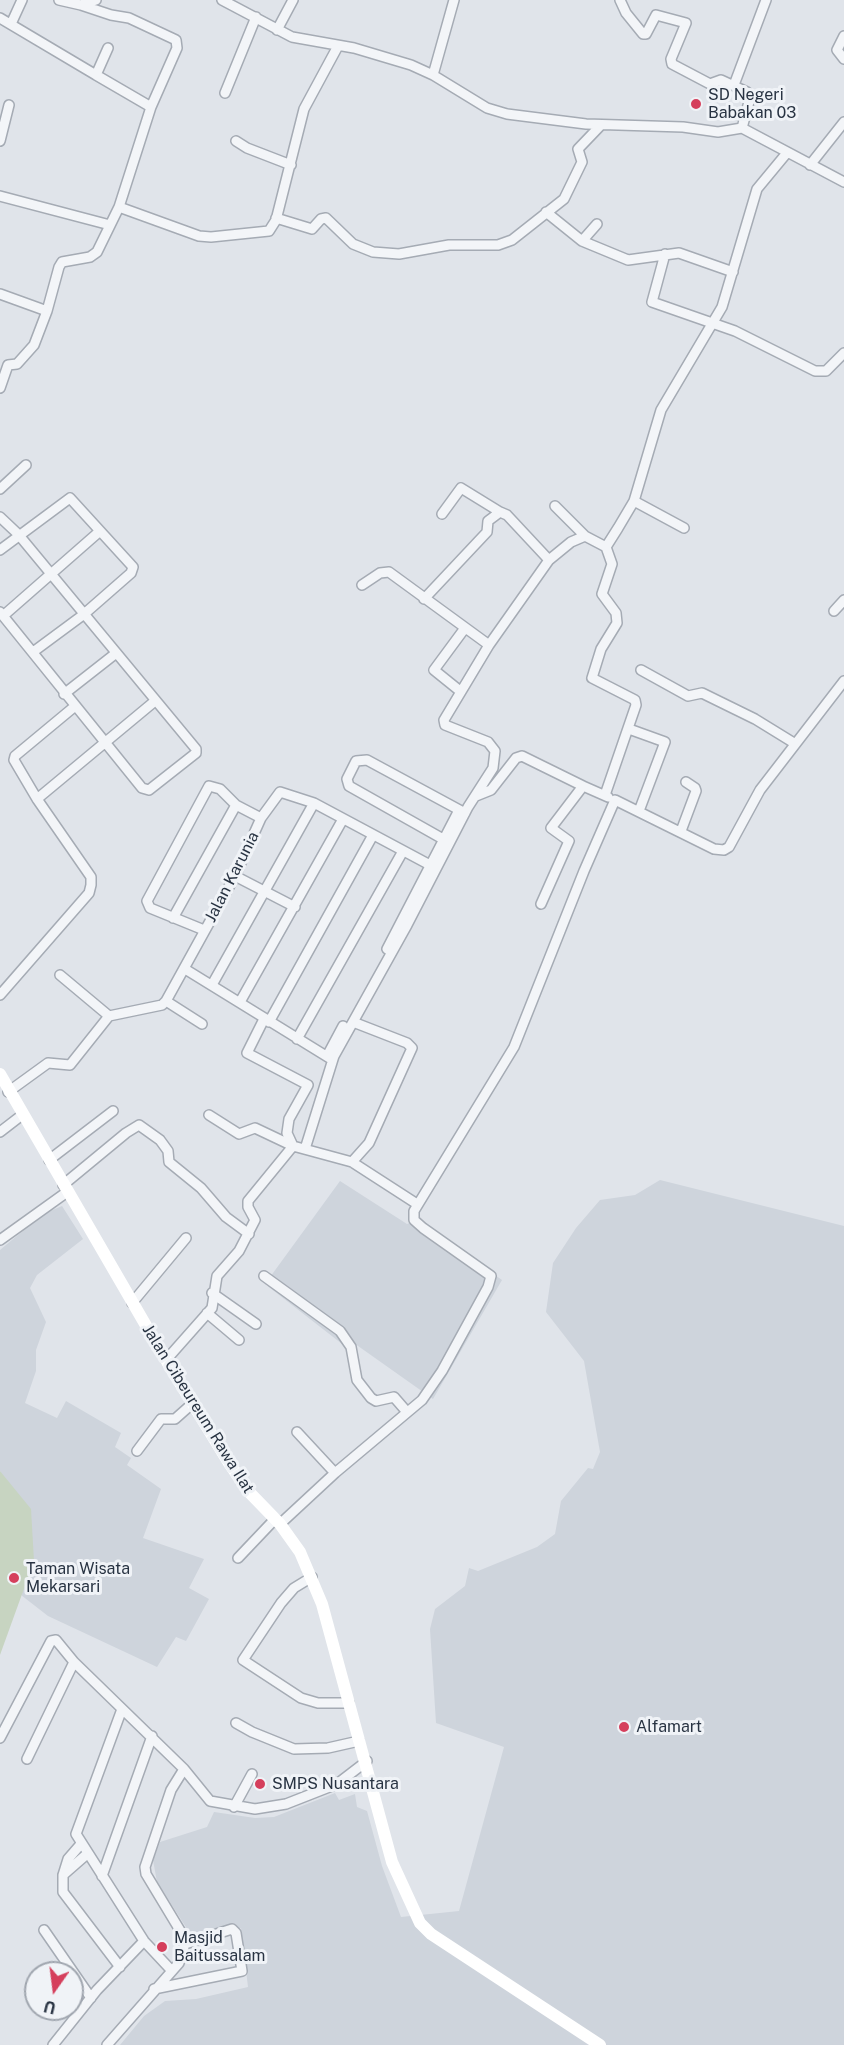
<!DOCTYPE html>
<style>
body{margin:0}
#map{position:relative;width:844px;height:2045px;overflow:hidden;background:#e0e4ea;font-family:"Public Sans",sans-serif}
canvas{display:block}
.north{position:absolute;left:24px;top:1961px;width:60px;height:60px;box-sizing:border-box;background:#f0f3f7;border:2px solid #a0a6af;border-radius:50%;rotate:194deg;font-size:16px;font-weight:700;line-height:24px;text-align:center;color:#283342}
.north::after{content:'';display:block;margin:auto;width:21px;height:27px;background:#d53f5c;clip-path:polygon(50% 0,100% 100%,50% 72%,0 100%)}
</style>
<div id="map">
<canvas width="844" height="2045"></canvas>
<div class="north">U</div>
</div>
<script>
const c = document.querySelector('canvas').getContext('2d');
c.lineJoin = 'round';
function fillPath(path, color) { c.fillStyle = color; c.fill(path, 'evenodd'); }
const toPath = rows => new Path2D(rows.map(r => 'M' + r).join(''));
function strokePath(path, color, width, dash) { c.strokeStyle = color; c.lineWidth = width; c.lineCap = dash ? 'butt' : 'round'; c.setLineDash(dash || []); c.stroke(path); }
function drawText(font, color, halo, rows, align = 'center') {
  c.font = font + ' "Public Sans",sans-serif'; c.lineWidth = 6; c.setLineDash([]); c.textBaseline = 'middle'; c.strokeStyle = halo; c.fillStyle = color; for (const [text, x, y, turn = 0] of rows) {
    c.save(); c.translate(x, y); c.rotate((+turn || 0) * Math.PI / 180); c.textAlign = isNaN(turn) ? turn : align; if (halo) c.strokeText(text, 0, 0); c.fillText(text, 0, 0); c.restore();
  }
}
const built = toPath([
 [660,1180,844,1226,844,2045,120,2045,144,2016,165,2001,196,1999,248,1987,241,1928,203,1943,191,1935,157,1882,153,1860,160,1842,207,1827,214,1812,255,1818,274,1817,335,1793,339,1800,355,1794,357,1807,367,1811,382,1866,401,1917,459,1911,504,1747,436,1723,430,1629,435,1609,465,1586,469,1568,478,1571,537,1547,555,1534,561,1501,588,1468,593,1469,600,1452,584,1361,546,1312,553,1263,576,1228,600,1200,635,1195],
 [340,1181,407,1224,417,1220,502,1280,433,1399,351,1341,346,1347,265,1284],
 [62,1206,83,1239,37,1275,30,1288,46,1322,36,1350,36,1371,25,1403,57,1418,66,1401,121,1433,115,1447,131,1458,127,1465,161,1489,143,1538,204,1559,189,1588,209,1599,186,1641,176,1637,157,1667,48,1616,21,1595,34,1561,0,1471,0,1250,43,1214]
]);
const green = toPath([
 [0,1471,31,1509,34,1561,0,1655]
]);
const street = toPath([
 [59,0,81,5,96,0],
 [222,0,292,37,354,48,411,65,433,75,487,108,507,114,586,124,683,127,718,132,742,128,844,182],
 [620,0,626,13,643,34,646,34,656,15,686,23,671,59,672,64,710,84,721,80,747,92,750,98,742,128],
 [81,5,111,15,129,18,176,40,177,48,151,107],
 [0,18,96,75],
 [11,24,22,0],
 [277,30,293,0],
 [844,36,837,50,844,59],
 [433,75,454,0],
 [734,85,766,0],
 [225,93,256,17],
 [0,141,9,105],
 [236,141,247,148,291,165],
 [810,165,844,122],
 [0,196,110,225],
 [119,207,199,236,211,237,269,231,276,220,304,109,338,46],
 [546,212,582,241,628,260,679,253,733,272],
 [276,218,312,229,321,219,326,218,353,244,373,252,399,254,449,245,498,245,512,240,564,199,582,162,578,149,601,125],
 [582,241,597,224],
 [665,254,652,302,735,331,815,371,826,371,844,353],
 [0,294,47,311],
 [0,388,8,365,17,364,34,345,47,311,59,267,62,262,90,257,97,252,119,207,151,107,96,75,108,48],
 [0,489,26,465],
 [634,501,684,528],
 [555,506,585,536],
 [442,514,461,488,500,512],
 [0,517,18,534,196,749,196,753,149,790,142,788,0,612],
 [0,550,70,498,133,567,131,573,83,615,33,652],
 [362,585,380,573,389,572,489,645],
 [424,599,487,532,488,521,500,512,507,515,549,560],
 [834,611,844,600],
 [3,616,100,531],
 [641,670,688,696,702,693,755,719,794,743],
 [460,691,434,670,465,628],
 [64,694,115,654],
 [629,729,665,742,639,811],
 [605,795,636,705,635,700,592,678,601,649,617,623,616,613,602,594,612,564,606,547],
 [476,796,491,790,516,758,522,756,583,786],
 [37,799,155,701],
 [681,831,696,791,695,788,686,782],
 [443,839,349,786,347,779,356,761,367,760,465,813],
 [235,876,295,907],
 [541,904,569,841,551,828,583,786,608,797],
 [173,918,236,805],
 [204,930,150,908,147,901,209,786,220,789,236,805,261,818],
 [387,949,458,812],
 [185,969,331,1059],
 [60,975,109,1016],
 [213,983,314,803],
 [0,995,89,893,91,885,91,877,37,799,14,760,15,756,74,707],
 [166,1001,202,1024],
 [240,1002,343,819],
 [269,1022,373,835],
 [297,1039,403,851],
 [327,1056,343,1026],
 [8,1092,48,1063,70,1065,109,1016,162,1005,166,1001,235,876,261,818,280,792,314,803,430,865],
 [209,1115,239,1134,255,1128,293,1146,352,1162,417,1204],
 [0,1132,22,1115],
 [305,1149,334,1056,407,925,468,807,493,768,495,751,488,742,445,725,444,720,489,645,549,560,571,542,585,536,606,547,618,528,634,501,661,410,722,307,757,189,786,154],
 [49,1160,113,1111],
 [352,1162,369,1143,412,1048,407,1043,353,1022],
 [63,1185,126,1133,139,1125,160,1140,168,1151,169,1162,201,1188,226,1217,249,1234],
 [0,1240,67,1192],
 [264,1276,340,1331,351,1347,357,1380,371,1398,376,1401,394,1397,407,1412],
 [212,1293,256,1324],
 [132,1303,186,1238],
 [207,1313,239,1340],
 [166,1360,212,1308,217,1276,239,1251,255,1220,248,1207,248,1201,293,1146,287,1133,289,1119,308,1085,247,1053,264,1019],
 [297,1432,335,1473],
 [137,1451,161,1419,175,1419,193,1403],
 [280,1524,335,1473,422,1400,442,1371,488,1287,491,1276,423,1228,414,1220,414,1211,514,1047,584,871,615,800,714,849,724,850,729,847,760,790,844,681],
 [238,1558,275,1519],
 [312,1577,294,1588,281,1603,243,1660,301,1698,318,1703,349,1703],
 [122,1709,76,1834,144,1941,172,1971],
 [236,1723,252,1732,294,1749,328,1748,359,1741],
 [0,1738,51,1641,56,1640,74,1662,184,1769,210,1801,255,1809,286,1804,337,1784,367,1761],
 [27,1759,74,1662],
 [234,1807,252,1774],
 [87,1854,63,1875,63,1892,120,1967],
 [63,1875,68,1859,81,1844],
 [102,1876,152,1736],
 [44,1930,91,1998],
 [154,1989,242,1971,236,1933,232,1929,185,1944],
 [53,2045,97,1990,144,1941],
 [107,2045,179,1963,185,1944,184,1937,146,1874,145,1867,171,1790,184,1769]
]);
const secondary = toPath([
 [0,1074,166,1360,229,1463,249,1492,280,1524,300,1552,322,1604,392,1862,420,1923,431,1934,600,2045]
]);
const markers = [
 [696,104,6,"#d53f5c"],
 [14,1578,6,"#d53f5c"],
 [624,1727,6,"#d53f5c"],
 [260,1784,6,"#d53f5c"],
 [162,1947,6,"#d53f5c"]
];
const poiNames = [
 ["SD Negeri",708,95],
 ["Babakan 03",708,113],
 ["Taman Wisata",26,1569],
 ["Mekarsari",26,1587],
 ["Alfamart",636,1727],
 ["SMPS Nusantara",272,1784],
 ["Masjid",174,1938],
 ["Baitussalam",174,1956]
];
const streetNames = [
 ["Jalan Karunia",232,877,-63],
 ["Jalan Cibeureum Rawa Ilat",198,1409,58]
];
fillPath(built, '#ced4dc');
fillPath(green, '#c7d4c1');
strokePath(street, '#a5abb4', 12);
strokePath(street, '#f3f5f8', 9);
strokePath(secondary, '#fff', 12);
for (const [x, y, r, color] of markers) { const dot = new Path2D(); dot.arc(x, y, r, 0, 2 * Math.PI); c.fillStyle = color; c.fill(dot); strokePath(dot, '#f0f3f7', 2); }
drawText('16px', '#283342', '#f0f3f7', poiNames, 'left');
drawText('16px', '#283342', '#f0f3f7', streetNames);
</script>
